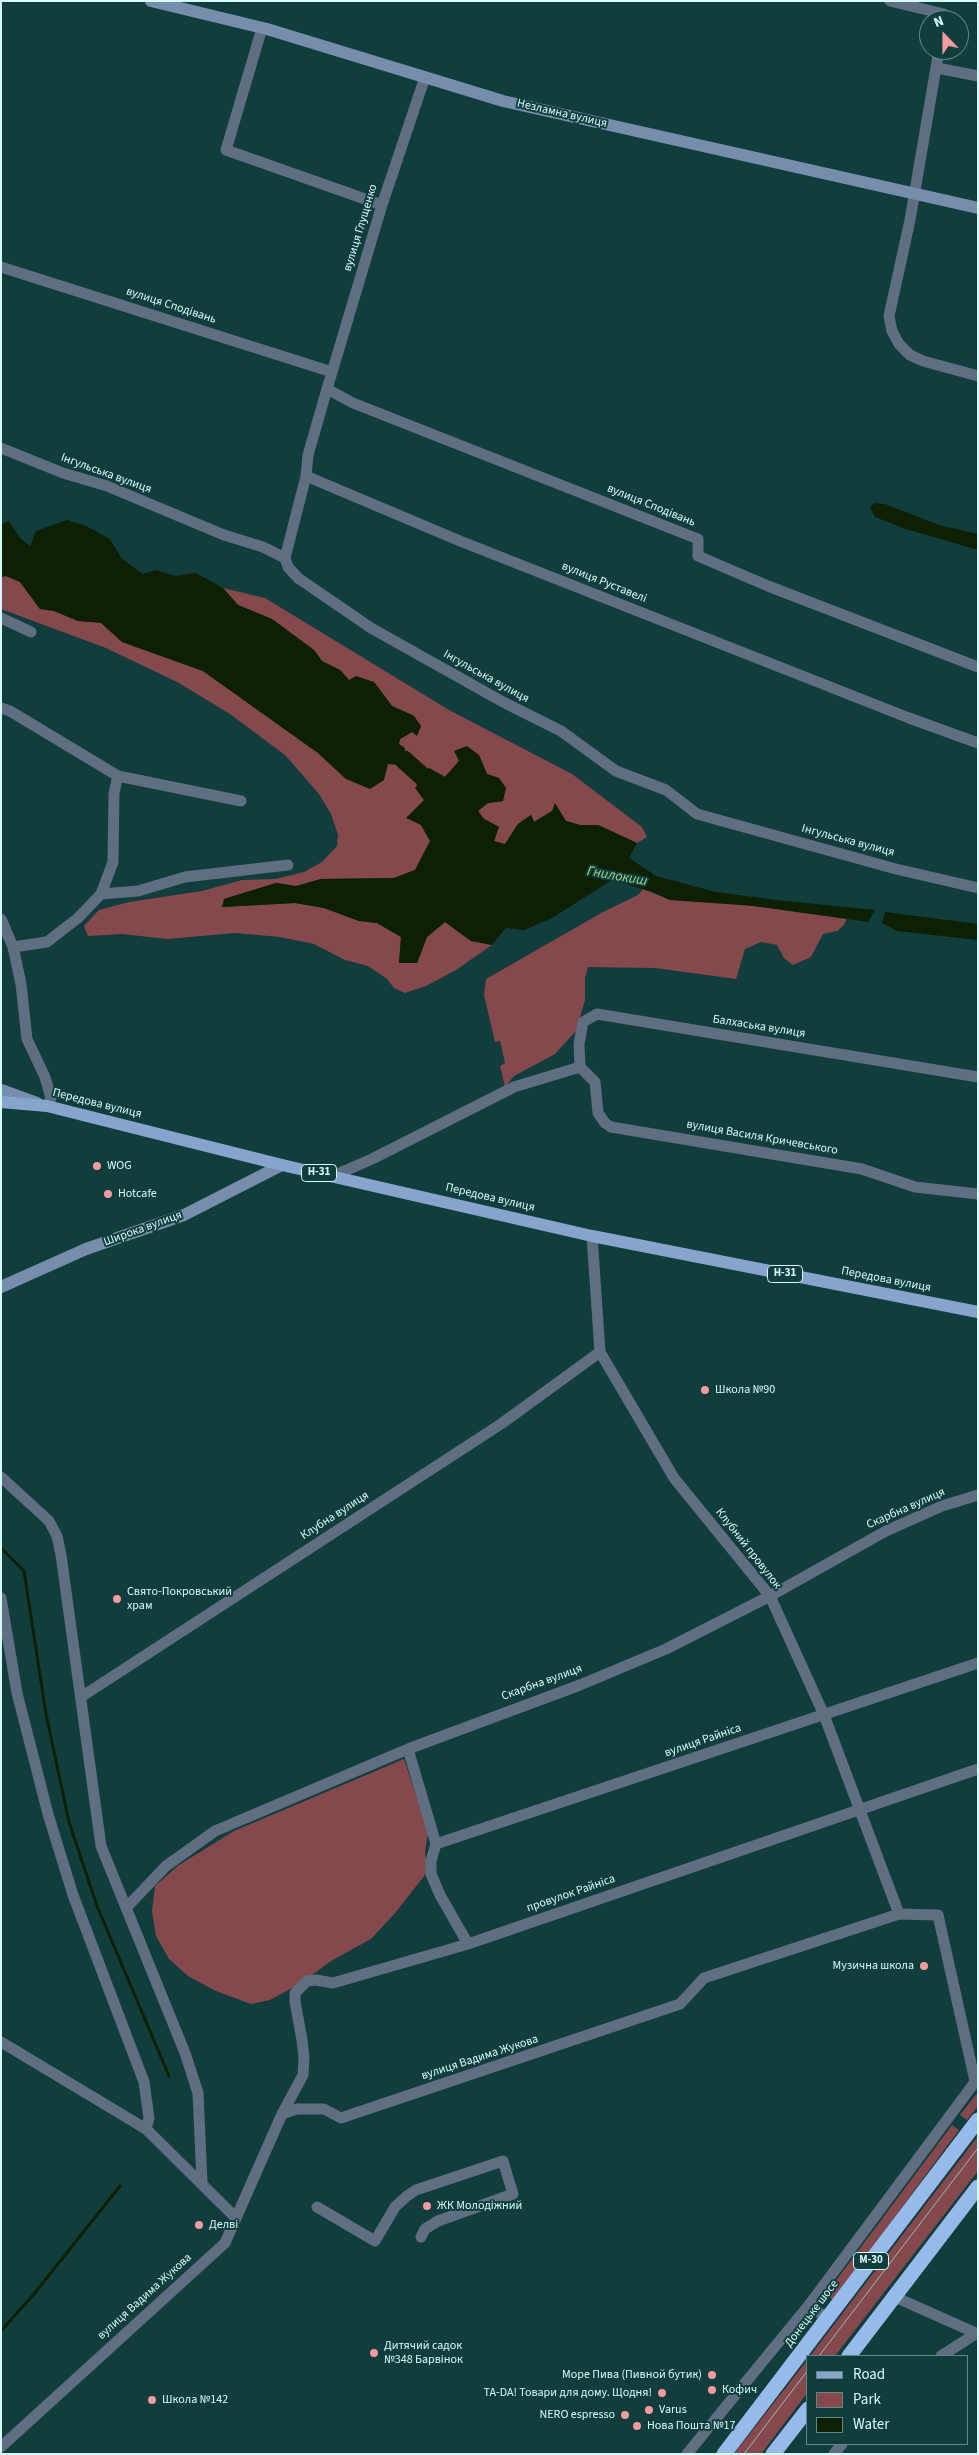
<!DOCTYPE html>
<meta charset="utf-8">
<style>
body{margin:0}
#map{position:relative;width:979px;height:2455px;overflow:hidden;background:#113d3d;font-family:"Source Sans 3",sans-serif}
canvas{display:block}
.frame{position:absolute;inset:0;border:2px solid #d5fbfb;pointer-events:none}
.legend{position:absolute;left:806px;top:2355px;width:162px;height:90px;box-sizing:border-box;background:#113d3d;border:1px solid #5f8989;margin:0;padding:6px 9px;list-style:none;font-size:15px;color:#d5fbfb}
.legend li{display:flex;align-items:center;gap:10px;height:25px}
.legend b{width:25px;border:1px solid #5f8989}
.north{position:absolute;left:919px;top:10px;width:50px;height:50px;box-sizing:border-box;background:#113d3d;border:1px solid #5f8989;border-radius:50%;rotate:338deg;font-size:14px;font-weight:700;line-height:20px;text-align:center;color:#d5fbfb}
.north::after{content:'';display:block;margin:auto;width:18px;height:22px;background:#f49aa0;clip-path:polygon(50% 0,100% 100%,50% 72%,0 100%)}
</style>
<div id="map">
<canvas width="979" height="2455"></canvas>
<div class="frame"></div>
<ul class="legend">
<li><b style="height:6px;background:#87a5cc"></b>Road</li>
<li><b style="height:14px;background:#85484d"></b>Park</li>
<li><b style="height:14px;background:#0d2003"></b>Water</li>
</ul>
<div class="north">N</div>
</div>
<script>
const c = document.querySelector('canvas').getContext('2d');
c.lineJoin = 'round';
function fillPath(path, color) { c.fillStyle = color; c.fill(path, 'evenodd'); }
const toPath = rows => new Path2D(rows.map(r => 'M' + r).join(''));
function strokePath(path, color, width, dash) { c.strokeStyle = color; c.lineWidth = width; c.lineCap = dash ? 'butt' : 'round'; c.setLineDash(dash || []); c.stroke(path); }
function drawText(font, color, halo, rows, align = 'center') {
  c.font = font + ' "Source Sans 3",sans-serif'; c.lineWidth = 4; c.setLineDash([]); c.textBaseline = 'middle'; c.strokeStyle = halo; c.fillStyle = color; for (const [text, x, y, turn = 0] of rows) {
    c.save(); c.translate(x, y); c.rotate((+turn || 0) * Math.PI / 180); c.textAlign = isNaN(turn) ? turn : align; if (halo) c.strokeText(text, 0, 0); c.fillText(text, 0, 0); c.restore();
  }
}
const green = toPath([
 [6,576,20,582,40,609,54,611,78,621,101,622,122,642,203,671,318,753,346,779,388,763,400,739,412,732,414,716,392,706,374,682,349,680,340,670,322,661,314,650,272,619,238,605,223,588,265,598,449,710,572,774,642,827,647,837,637,843,598,825,580,825,566,821,552,811,534,822,531,815,518,824,505,845,494,841,499,827,484,819,478,811,488,803,503,801,499,778,487,774,479,755,459,761,445,777,429,768,423,777,424,800,421,825,430,841,415,870,394,878,321,879,296,886,276,883,224,899,223,907,295,903,324,908,359,921,377,923,401,937,399,963,417,963,427,937,445,922,471,941,492,945,456,970,426,986,405,993,394,988,387,979,368,966,345,960,314,944,280,937,235,933,167,939,122,934,88,936,84,926,99,910,129,902,202,891,242,880,275,879,304,872,322,862,337,846,338,835,331,814,319,794,285,755,230,714,179,683,106,648,1,609,1,577],
 [643,889,670,900,730,903,847,918,844,925,837,931,823,934,811,957,793,965,784,958,777,945,761,942,745,949,736,979,655,968,588,967,585,978,585,1000,576,1031,555,1054,514,1076,505,1087,500,1066,505,1063,500,1041,495,1042,484,995,486,979,603,912,638,895],
 [404,1759,428,1832,425,1853,428,1871,396,1912,371,1939,331,1961,301,1983,270,2000,251,2004,216,1991,188,1976,169,1959,156,1936,152,1911,155,1886,179,1865,234,1831],
 [978,2092,978,2106,967,2120,960,2115],
 [952,2125,959,2130,833,2300,826,2294],
 [978,2136,978,2171,835,2356,810,2356],
 [808,2359,808,2392,761,2454,734,2454]
]);
const water = toPath([
 [875,503,885,504,939,525,978,534,978,550,906,529,875,517,870,507],
 [67,520,86,526,110,539,122,559,143,574,156,570,175,576,196,573,223,588,238,605,272,619,314,650,322,661,340,670,349,680,356,676,374,682,392,706,414,716,421,726,417,736,412,732,400,739,399,744,405,748,404,760,399,765,388,764,384,780,370,789,346,779,318,753,203,671,122,642,101,623,78,621,54,611,40,609,20,582,6,576,1,577,1,524,9,521,20,538,30,546,36,531],
 [467,746,479,755,487,774,499,778,506,788,503,801,488,803,478,811,484,819,499,827,494,841,505,844,518,824,531,815,534,822,552,811,555,803,566,821,580,825,598,825,637,843,629,858,656,876,716,892,776,900,875,910,868,922,754,906,670,900,653,892,612,880,552,918,524,930,506,928,492,945,471,941,445,922,427,937,417,963,399,963,401,937,377,923,359,921,324,908,295,903,222,907,224,899,276,883,296,886,321,879,394,878,415,870,430,841,421,825,406,818,424,800,415,788,429,768,445,777,459,761,454,751],
 [885,912,978,924,978,940,897,931,882,923]
]);
const stream = toPath([
 [1,1548,24,1571,46,1714,69,1822,97,1906,169,2076],
 [1,2331,34,2294,120,2186]
]);
const river = toPath([
 [404,760,423,777,437,796]
]);
const street = toPath([
 [890,1,944,14],
 [262,28,226,150,382,205],
 [939,50,910,220,889,316,892,331,899,344,910,355,923,361,978,376],
 [937,68,978,76],
 [425,77,382,205,327,389,308,455,306,476,460,541,909,718,978,743],
 [1,267,332,372],
 [327,389,353,403,698,539,698,556,768,586,978,667],
 [1,448,63,473,107,486,224,535,263,547,285,558,288,567,298,578,371,628,503,702,561,731,616,771,666,790,697,814,896,869,978,888],
 [285,558,306,476],
 [1,618,31,632],
 [1,708,10,711,118,776,241,801],
 [101,894,138,891,185,877,288,865],
 [1,919,13,947,21,984,27,1039,45,1077,51,1098,47,1106],
 [13,947,47,942,78,918,101,894,113,862,114,793,118,776],
 [580,1067,579,1044,583,1022,597,1014,978,1077],
 [580,1067,595,1082,598,1113,605,1123,611,1127,862,1169,915,1187,978,1194],
 [333,1176,372,1159,514,1087,580,1067],
 [592,1236,600,1352,674,1478,770,1596,824,1715,899,1914],
 [1,1477,49,1521,57,1536,61,1555,101,1846,185,2053,198,2093,202,2182],
 [1,1598,17,1693,48,1814,73,1895,144,2082,149,2118,146,2129],
 [81,1697,501,1424,600,1352],
 [408,1749,436,1844,431,1861,431,1874,440,1895,468,1944],
 [436,1844,978,1663],
 [126,1908,166,1866,215,1831,408,1749,580,1685,666,1649,770,1596,886,1531,942,1506,978,1495],
 [1,2042,146,2129,236,2218],
 [282,2114,303,2075,304,2057,302,2040,295,2001,295,1993,307,1981,316,1980,333,1983,468,1944,978,1769],
 [317,2207,375,2241,395,2207,407,2196,416,2190,503,2161,513,2194,438,2221,425,2229,421,2237],
 [895,2297,978,2334],
 [809,2305,828,2319],
 [941,2356,977,2333],
 [1,2447,225,2243,282,2114,297,2109,324,2109,341,2118,680,2004,704,1978,899,1914,938,1915,975,2081],
 [687,2454,809,2305,978,2078],
 [834,2454,842,2444]
]);
const secondary = toPath([
 [151,1,267,29,503,101,978,208],
 [1,1090,37,1103],
 [1,1287,86,1249,184,1215,282,1165]
]);
const primary = toPath([
 [1,1102,47,1106,282,1165,592,1236,978,1312]
]);
const highway = toPath([
 [849,2356,978,2187],
 [724,2454,978,2120],
 [773,2454,808,2409]
]);
const tram = toPath([
 [819,2356,978,2148],
 [744,2454,808,2370]
]);
const markers = [
 [97,1166,5,"#f49aa0"],
 [108,1194,5,"#f49aa0"],
 [705,1390,5,"#f49aa0"],
 [117,1599,5,"#f49aa0"],
 [924,1966,5,"#f49aa0"],
 [427,2206,5,"#f49aa0"],
 [199,2225,5,"#f49aa0"],
 [374,2353,5,"#f49aa0"],
 [712,2375,5,"#f49aa0"],
 [712,2390,5,"#f49aa0"],
 [662,2393,5,"#f49aa0"],
 [152,2400,5,"#f49aa0"],
 [649,2410,5,"#f49aa0"],
 [625,2415,5,"#f49aa0"],
 [637,2426,5,"#f49aa0"]
];
const shields = [
 [319,1173,35],
 [785,1274,35],
 [871,2261,35]
];
const shieldNames = [
 ["Н-31",319,1173],
 ["Н-31",785,1274],
 ["М-30",871,2261]
];
const streetNames = [
 ["Незламна вулиця",562,114,13],
 ["вулиця Глущенко",361,228,-73],
 ["вулиця Сподівань",171,306,18],
 ["Інгульська вулиця",106,474,20],
 ["вулиця Сподівань",651,506,22],
 ["вулиця Руставелі",604,583,22],
 ["Інгульська вулиця",486,677,29],
 ["Інгульська вулиця",848,841,15],
 ["Балхаська вулиця",759,1027,9],
 ["Передова вулиця",97,1104,14],
 ["вулиця Василя Кричевського",762,1138,10],
 ["Передова вулиця",490,1198,13],
 ["Широка вулиця",143,1229,-20],
 ["Передова вулиця",886,1280,11],
 ["Скарбна вулиця",906,1509,-24],
 ["Клубна вулиця",335,1516,-33],
 ["Клубний провулок",748,1549,52],
 ["Скарбна вулиця",542,1683,-20],
 ["вулиця Райніса",703,1741,-19],
 ["провулок Райніса",571,1894,-19],
 ["вулиця Вадима Жукова",480,2058,-18],
 ["вулиця Вадима Жукова",145,2297,-42],
 ["Донецьке шосе",812,2314,-53]
];
const poiNames = [
 ["WOG",107,1166],
 ["Hotcafe",118,1194],
 ["Школа №90",715,1390],
 ["Свято-Покровський",127,1592],
 ["храм",127,1606],
 ["Музична школа",914,1966,"right"],
 ["ЖК Молодіжний",437,2206],
 ["Делві",209,2225],
 ["Дитячий садок",384,2346],
 ["№348 Барвінок",384,2360],
 ["Море Пива (Пивной бутик)",702,2375,"right"],
 ["Кофич",722,2390],
 ["TA-DA! Товари для дому. Щодня!",652,2393,"right"],
 ["Школа №142",162,2400],
 ["Varus",659,2410],
 ["NERO espresso",615,2415,"right"],
 ["Нова Пошта №17",647,2426]
];
const waterNames = [
 ["Гнилокиш",617,877,10]
];
fillPath(green, '#85484d');
fillPath(water, '#0d2003');
strokePath(stream, '#0d2003', 3);
strokePath(river, '#0d2003', 19);
strokePath(street, '#5f6e81', 11);
strokePath(secondary, '#768dab', 12);
strokePath(primary, '#87a5cc', 12);
strokePath(highway, '#96bae9', 15);
strokePath(tram, '#96bdbd', 1);
for (const [x, y, r, color] of markers) { const dot = new Path2D(); dot.arc(x, y, r, 0, 2 * Math.PI); c.fillStyle = color; c.fill(dot); strokePath(dot, '#113d3d', 2); }
for (const [x, y, w] of shields) { const box = new Path2D(); box.roundRect(x - w / 2, y - 8.5, w, 17, 4); c.fillStyle = '#113d3d'; c.fill(box); strokePath(box, '#d5fbfb', 1); }
drawText('bold 11px', '#d5fbfb', null, shieldNames);
drawText('12px', '#d5fbfb', '#113d3d', streetNames);
drawText('12px', '#d5fbfb', '#113d3d', poiNames, 'left');
drawText('italic 14px', '#a0d684', '#113d3d', waterNames);
</script>
